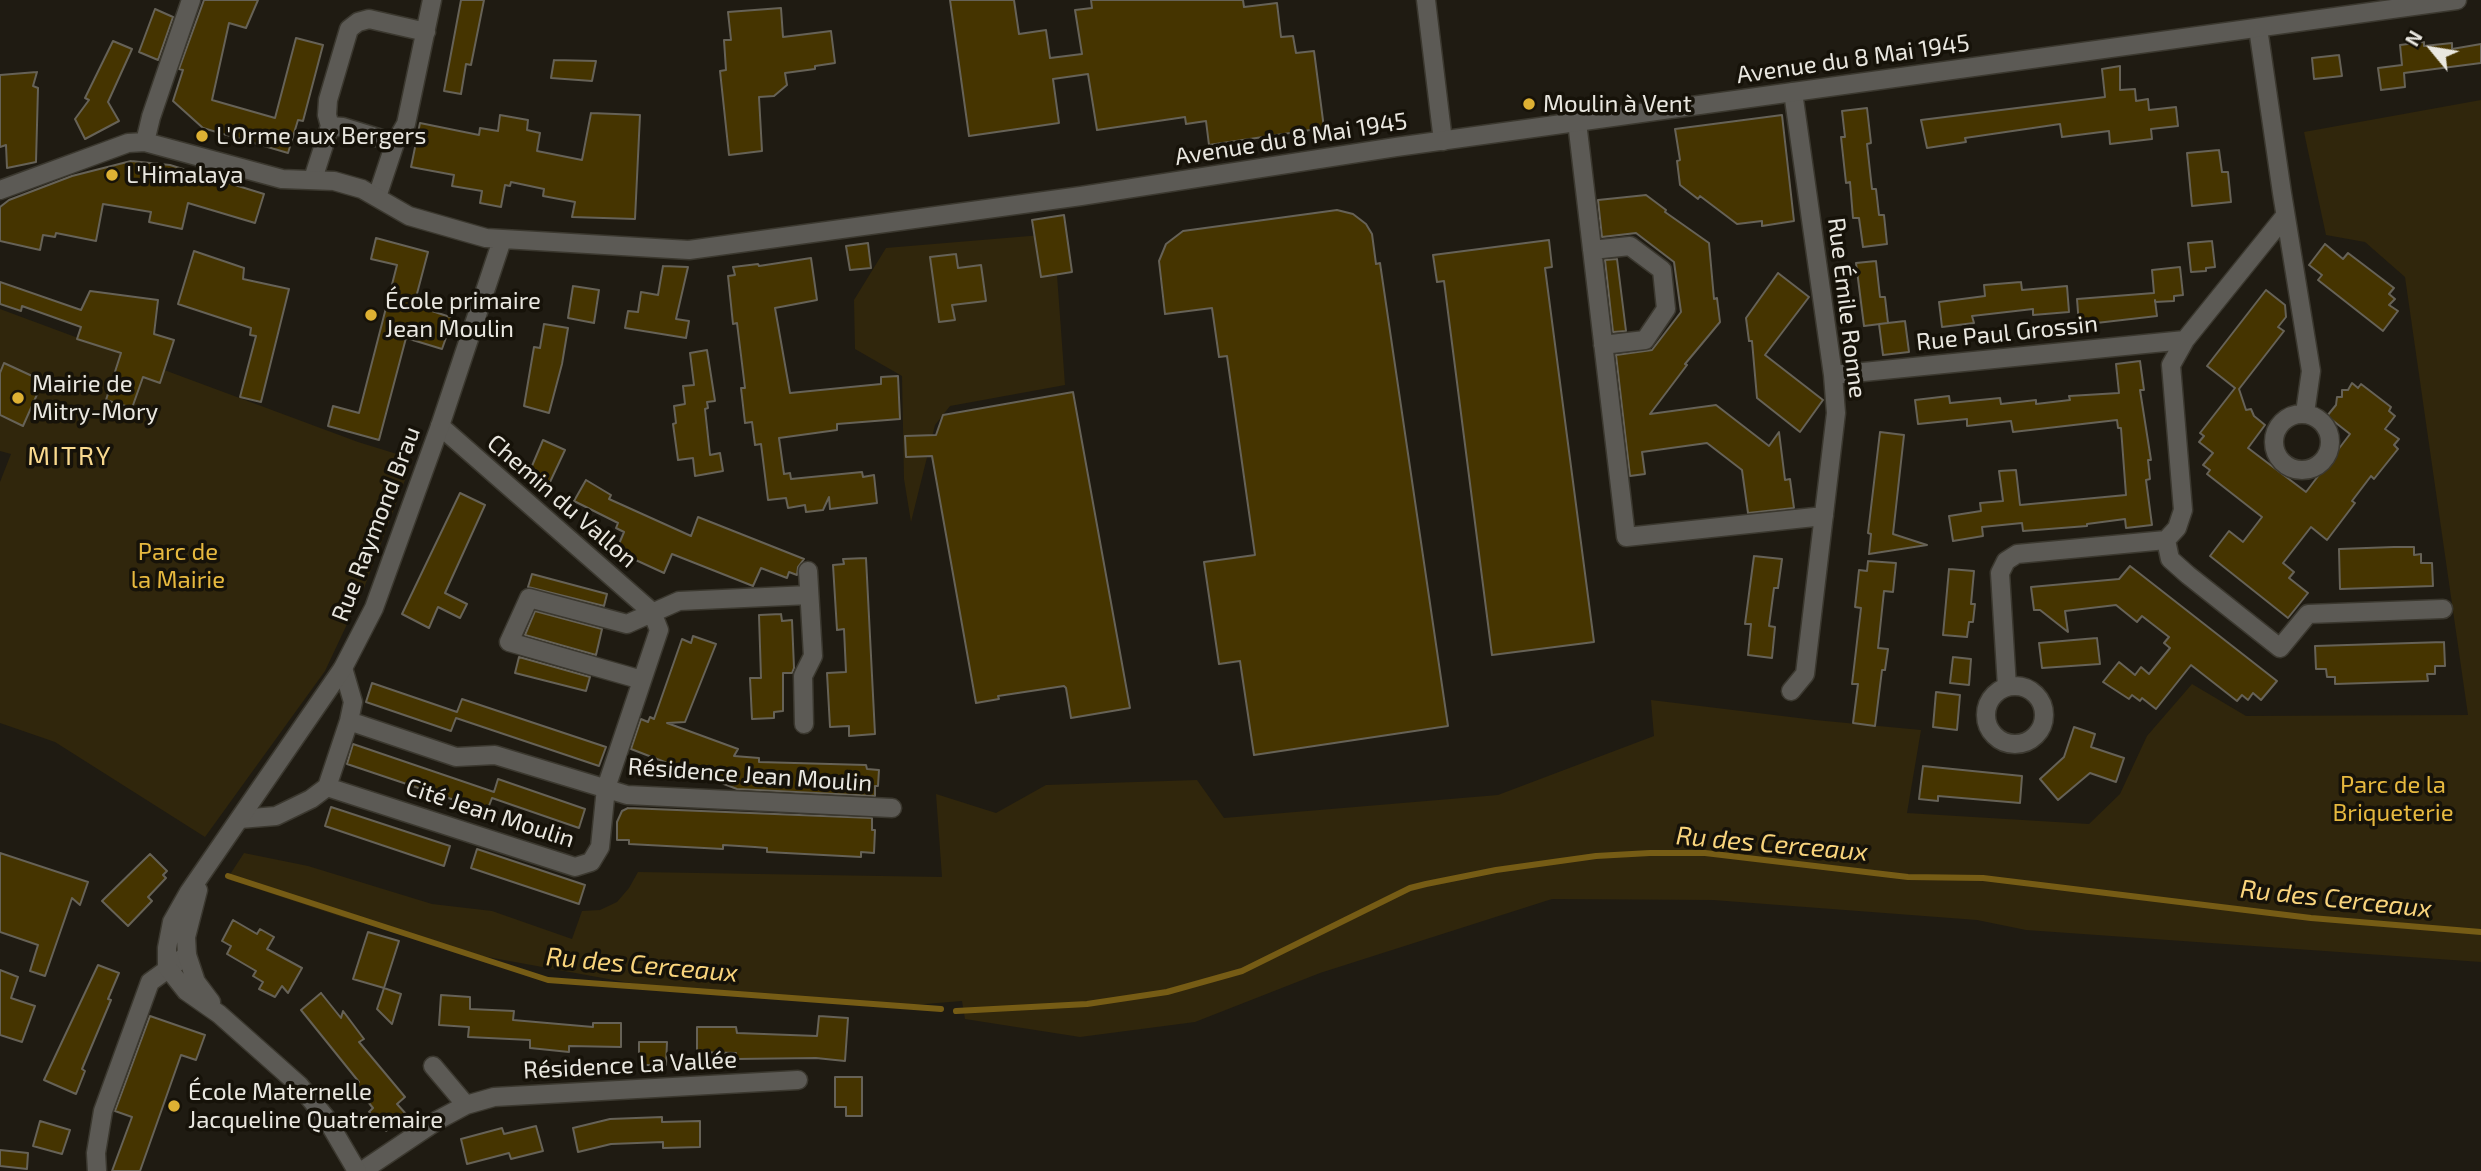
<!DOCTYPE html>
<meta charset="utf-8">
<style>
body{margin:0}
#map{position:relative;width:2481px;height:1171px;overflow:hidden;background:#1f1b12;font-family:"Exo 2",sans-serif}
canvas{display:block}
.north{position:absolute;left:2397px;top:14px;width:70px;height:70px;-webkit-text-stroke:5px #161209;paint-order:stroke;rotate:300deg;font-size:19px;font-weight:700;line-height:28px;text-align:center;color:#e9e7e0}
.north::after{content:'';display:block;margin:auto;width:24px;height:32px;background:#e9e7e0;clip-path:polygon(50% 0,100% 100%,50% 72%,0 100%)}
</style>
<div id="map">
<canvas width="2481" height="1171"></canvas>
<div class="north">N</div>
</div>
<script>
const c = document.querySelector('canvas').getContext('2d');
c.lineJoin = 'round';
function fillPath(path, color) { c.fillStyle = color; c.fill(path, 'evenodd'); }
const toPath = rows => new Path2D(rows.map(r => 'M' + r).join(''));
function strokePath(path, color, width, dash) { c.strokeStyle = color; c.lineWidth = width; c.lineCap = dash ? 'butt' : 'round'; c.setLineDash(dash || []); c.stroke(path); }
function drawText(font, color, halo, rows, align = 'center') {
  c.font = font + ' "Exo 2",sans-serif'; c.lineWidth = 7; c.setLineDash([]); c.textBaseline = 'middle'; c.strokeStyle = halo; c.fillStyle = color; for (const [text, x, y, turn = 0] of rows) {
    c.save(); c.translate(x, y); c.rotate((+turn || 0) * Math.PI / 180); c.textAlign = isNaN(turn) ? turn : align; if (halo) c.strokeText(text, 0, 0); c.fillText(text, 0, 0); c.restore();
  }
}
const green = toPath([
 [2481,100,2481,962,2026,930,1977,920,1713,900,1552,899,1320,973,1195,1022,1080,1037,965,1019,962,1001,888,1007,685,993,482,956,342,917,227,879,244,853,308,866,432,904,492,911,572,939,582,911,600,910,617,902,629,888,638,872,942,877,936,794,996,813,1046,785,1197,780,1224,818,1498,795,1654,736,1651,700,1815,720,1921,730,1907,813,2089,824,2120,794,2147,736,2192,684,2246,716,2468,715,2405,277,2365,242,2326,235,2304,132],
 [1054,234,1065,385,950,406,935,425,911,522,904,479,902,376,855,349,854,300,886,248],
 [0,309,358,442,413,459,364,588,325,671,205,837,55,742,0,723,0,482,11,454,0,451]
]);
const stream = toPath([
 [228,876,548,980,941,1009],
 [956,1011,1087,1004,1167,992,1242,971,1410,888,1426,884,1496,870,1596,856,1650,853,1705,853,1908,877,1983,878,2311,918,2481,932]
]);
const building = toPath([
 [204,0,258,0,246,28,229,23,212,100,275,118,296,38,323,45,303,121,298,120,288,153,203,128,173,101,183,70,179,69,204,0],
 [461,0,484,0,471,65,466,64,461,94,444,91,461,0],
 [950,0,1014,0,1019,34,1046,30,1050,58,1082,54,1075,10,1092,8,1091,0,1243,0,1244,7,1277,3,1281,37,1293,36,1296,53,1314,51,1324,128,1209,145,1206,121,1186,124,1185,117,1097,130,1088,74,1053,79,1059,123,969,136,950,0],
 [781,8,783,37,831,31,835,63,815,66,815,69,785,73,787,85,774,96,759,97,762,151,729,155,720,71,726,70,724,40,731,40,728,12,781,8],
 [155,9,173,17,158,60,139,52,155,9],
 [113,41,132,49,108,102,119,121,85,139,75,119,89,100,85,98,113,41],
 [2424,42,2424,46,2452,43,2452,49,2481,44,2481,63,2404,73,2405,87,2381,90,2378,68,2402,65,2400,45,2424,42],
 [2339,55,2342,76,2314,79,2312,58,2339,55],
 [554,60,596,61,592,81,551,78,554,60],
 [2120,66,2120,90,2135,89,2136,101,2148,99,2149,110,2176,107,2178,126,2151,129,2152,139,2110,144,2109,131,2062,137,2060,124,1965,138,1966,142,1927,148,1921,120,2105,97,2102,69,2120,66],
 [37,72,33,86,38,88,36,162,7,168,6,145,0,147,0,75,37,72],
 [1867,108,1871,143,1867,144,1872,189,1876,189,1879,215,1884,215,1887,244,1863,247,1859,218,1853,218,1850,182,1846,183,1841,137,1845,137,1842,111,1867,108],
 [591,113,640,115,635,219,572,217,575,202,543,196,544,189,511,182,510,186,505,185,501,207,480,203,482,191,452,186,454,175,411,167,420,123,479,135,480,128,498,131,500,115,528,120,527,130,540,133,537,151,582,160,591,113],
 [1782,115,1794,221,1762,226,1762,221,1737,224,1700,196,1698,199,1680,185,1677,161,1680,160,1675,129,1782,115],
 [2219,150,2222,172,2228,172,2231,202,2192,206,2187,153,2219,150],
 [131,161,170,165,264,194,255,223,188,203,182,229,149,222,151,212,103,204,96,241,56,233,55,237,43,235,40,250,0,241,0,207,9,200,72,176,131,161],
 [1646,195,1666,210,1665,212,1709,243,1714,299,1717,298,1720,322,1685,364,1687,365,1650,414,1716,405,1769,446,1779,432,1785,480,1790,479,1794,508,1748,513,1742,470,1707,443,1642,452,1645,474,1630,476,1616,355,1652,350,1681,312,1674,262,1636,233,1602,237,1598,200,1646,195],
 [1337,210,1353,214,1366,224,1372,234,1376,264,1380,263,1448,726,1254,755,1240,661,1219,664,1204,562,1255,555,1227,356,1219,357,1212,308,1165,314,1159,261,1166,244,1183,231,1337,210],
 [1064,215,1072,272,1041,277,1032,220,1064,215],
 [376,238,428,252,414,305,453,318,442,349,406,338,379,440,328,426,333,406,359,413,397,265,371,259,376,238],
 [1549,240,1552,267,1545,268,1594,642,1492,655,1444,281,1437,282,1433,255,1549,240],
 [2212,241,2215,267,2206,268,2206,271,2191,272,2188,243,2212,241],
 [868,243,871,268,850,270,846,246,868,243],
 [2325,244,2343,259,2348,253,2394,288,2389,294,2395,299,2389,305,2398,311,2383,331,2318,280,2322,275,2309,265,2325,244],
 [194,251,244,268,243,279,289,289,261,402,240,397,256,336,250,335,251,328,178,304,194,251],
 [956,254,958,268,981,265,986,301,952,305,955,320,939,322,930,257,956,254],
 [811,258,817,300,775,308,790,393,881,384,881,377,898,376,900,419,837,424,837,430,779,438,784,474,790,473,791,479,862,472,863,477,874,475,877,503,830,509,829,497,823,510,806,512,805,505,788,508,786,498,768,500,761,444,755,445,752,422,745,423,741,388,745,388,737,323,733,324,728,276,735,275,733,267,758,264,759,266,811,258],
 [1617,259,1626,331,1613,332,1605,260,1617,259],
 [1876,261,1880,297,1885,297,1888,323,1864,326,1856,263,1876,261],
 [663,266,688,267,676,319,689,321,686,338,625,328,628,311,638,312,641,292,658,295,663,266],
 [2180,267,2183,295,2174,296,2174,301,2155,302,2155,300,2157,316,2079,325,2077,299,2154,293,2152,270,2180,267],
 [1778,273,1809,297,1765,355,1823,400,1800,432,1757,398,1752,341,1749,341,1746,318,1778,273],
 [0,282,81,310,90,291,158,300,154,334,174,340,160,383,143,377,132,408,106,400,121,353,77,339,81,327,22,306,21,311,0,304,0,282],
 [2021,282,2022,290,2067,286,2069,312,2033,315,2033,309,1972,316,1974,323,1942,327,1939,302,1985,296,1984,285,2021,282],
 [573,286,599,290,594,323,568,318,573,286],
 [2266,290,2285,305,2286,317,2278,327,2284,331,2239,389,2246,410,2251,409,2254,416,2265,425,2248,448,2306,492,2350,434,2327,416,2336,405,2337,397,2342,397,2342,390,2348,390,2352,383,2358,388,2361,384,2391,407,2389,411,2395,416,2385,429,2399,439,2394,445,2398,449,2374,479,2371,476,2352,501,2355,503,2327,540,2311,527,2283,563,2294,572,2289,578,2308,593,2288,618,2210,556,2229,531,2243,542,2262,517,2207,474,2210,470,2203,465,2213,453,2199,442,2204,436,2200,433,2235,388,2207,366,2266,290],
 [1905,321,1909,352,1883,355,1879,324,1905,321],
 [544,324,568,328,562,364,549,413,524,406,534,347,540,348,544,324],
 [707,350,715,401,707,402,708,408,705,409,710,455,720,453,723,471,695,476,693,458,678,460,673,424,676,423,674,406,685,404,683,386,694,385,690,353,707,350],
 [2140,361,2144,390,2140,390,2151,460,2148,460,2150,479,2146,480,2152,525,2126,528,2125,519,2087,524,2087,526,2023,531,2022,523,1982,527,1983,536,1953,541,1949,516,1981,511,1980,503,2003,501,1999,471,2016,470,2020,505,2126,495,2121,428,2118,428,2117,420,2013,432,2011,421,1967,426,1967,419,1918,424,1915,400,1949,396,1950,403,2000,398,2001,404,2036,400,2036,404,2070,400,2069,396,2119,393,2116,364,2140,361],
 [4,363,43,381,23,426,0,415,0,373,4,363],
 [1073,392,1130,708,1071,718,1066,688,1064,686,998,696,999,699,976,703,932,456,906,457,905,436,936,435,943,415,1073,392],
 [1880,432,1904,435,1893,534,1927,545,1869,554,1871,534,1868,533,1880,432],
 [543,440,565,450,550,482,529,473,543,440],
 [586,480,611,495,609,499,691,536,698,517,804,559,798,567,797,575,789,572,787,578,761,568,753,586,672,554,664,573,616,551,624,532,616,528,618,523,574,501,586,480],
 [460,493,485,505,445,593,467,604,460,618,438,607,429,628,402,614,460,493],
 [2394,547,2414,547,2414,555,2421,554,2421,563,2432,563,2433,586,2340,589,2339,549,2394,547],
 [1754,556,1782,559,1778,588,1774,588,1769,626,1775,627,1772,658,1748,655,1751,624,1745,624,1754,556],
 [866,558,875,734,849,736,849,726,830,727,827,673,846,672,844,629,837,630,833,565,844,564,843,559,866,558],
 [1868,561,1896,563,1893,592,1884,591,1878,648,1888,649,1885,670,1882,670,1875,726,1853,723,1858,684,1852,684,1861,608,1855,607,1859,570,1867,571,1868,561],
 [2130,566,2277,681,2261,700,2253,693,2248,700,2242,695,2237,701,2191,665,2156,709,2142,698,2140,701,2132,695,2129,699,2103,682,2119,662,2135,675,2141,667,2149,674,2170,648,2164,643,2169,637,2142,616,2137,622,2116,605,2065,611,2068,632,2040,610,2034,610,2031,587,2119,579,2130,566],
 [1949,569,1974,571,1971,604,1975,604,1973,622,1969,622,1967,637,1943,635,1949,569],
 [532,574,607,594,604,606,528,587,532,574],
 [535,611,602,629,596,655,525,635,535,611],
 [781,614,782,621,792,620,794,668,792,673,783,673,783,711,774,712,774,718,752,719,750,678,761,678,759,615,781,614],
 [693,636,716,644,685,722,667,723,738,749,734,756,759,758,759,762,866,765,867,769,879,770,878,786,875,786,875,796,737,789,695,773,694,776,669,767,670,764,631,749,641,719,648,722,650,717,654,719,682,639,691,643,693,636],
 [2097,638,2100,664,2042,668,2039,643,2097,638],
 [2444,642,2445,666,2435,666,2435,674,2427,674,2428,681,2335,684,2335,677,2327,677,2326,669,2316,669,2315,646,2444,642],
 [519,657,590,677,586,691,515,673,519,657],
 [1953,657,1971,659,1969,685,1950,683,1953,657],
 [372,683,457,712,462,699,606,747,599,766,456,718,451,731,366,702,372,683],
 [1936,692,1960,695,1957,730,1933,727,1936,692],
 [2074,727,2095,734,2091,747,2124,758,2116,782,2090,773,2058,800,2040,779,2064,757,2074,727],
 [353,744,494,792,498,779,585,809,579,828,492,798,487,811,347,764,353,744],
 [1923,766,2022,776,2020,803,1938,796,1938,801,1919,799,1923,766],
 [331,807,450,846,444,866,325,826,331,807],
 [628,808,872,818,872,830,875,830,874,853,861,852,861,857,767,852,767,848,755,847,723,845,723,849,629,844,629,840,617,840,617,822,622,811,628,808],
 [477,849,585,885,579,904,471,868,477,849],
 [0,853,88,882,80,905,72,898,45,976,30,971,38,945,0,932,0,853],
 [150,854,167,871,163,875,166,878,148,897,152,901,128,926,102,901,150,854],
 [233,920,257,934,260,929,274,937,267,949,302,968,288,993,282,986,275,997,259,989,263,982,253,976,256,971,227,954,231,946,222,941,233,920],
 [368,932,399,941,384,988,353,979,368,932],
 [98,965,119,973,108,999,111,1000,82,1069,85,1071,76,1094,44,1080,98,965],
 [0,970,18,977,11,998,35,1006,22,1042,0,1035,0,970],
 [384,988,401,994,392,1024,377,1009,384,988],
 [321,993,341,1018,343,1011,364,1039,359,1042,405,1097,397,1104,406,1114,386,1131,369,1112,373,1108,355,1086,359,1082,301,1010,321,993],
 [441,995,470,997,470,1009,514,1011,513,1020,593,1027,593,1023,621,1023,621,1047,569,1046,569,1052,530,1048,530,1040,468,1037,469,1027,439,1025,441,995],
 [150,1016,205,1035,196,1060,181,1055,140,1171,112,1171,132,1117,115,1111,150,1016],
 [819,1016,848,1018,845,1061,816,1058,736,1059,736,1053,697,1052,697,1027,736,1027,737,1033,817,1036,819,1016],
 [639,1042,667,1042,666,1065,639,1065,639,1042],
 [835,1077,862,1077,862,1116,846,1116,846,1107,835,1107,835,1077],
 [662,1117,662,1122,700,1121,700,1147,663,1148,663,1142,611,1144,578,1152,573,1128,610,1119,662,1117],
 [40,1121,70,1130,62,1154,33,1146,40,1121],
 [536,1126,543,1151,511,1159,509,1153,467,1164,461,1139,502,1128,504,1134,536,1126],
 [0,1150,28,1153,27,1169,0,1166,0,1150]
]);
const minor = toPath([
 [1426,0,1443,141],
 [2258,28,2282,193,2311,371,2305,413],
 [1577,122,1626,537,1824,516],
 [330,126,343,127,395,143],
 [313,179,330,126,327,115,328,100,349,29,358,22,369,19,426,32],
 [377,197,395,143,406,124,432,0],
 [1592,250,1630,246,1662,270,1666,309,1645,340,1603,345],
 [1833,375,2185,340],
 '2274 442a28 28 0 1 1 56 0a28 28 0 1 1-56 0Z',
 [2166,540,2177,528,2183,510,2171,365,2185,340,2285,216],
 [2166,540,2170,559,2188,575,2280,648,2308,614,2443,609],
 [642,680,509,642,529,598,627,624,679,601,809,595],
 '1986 715a29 29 0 1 1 58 0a29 29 0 1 1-58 0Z',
 [2007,687,2000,573,2006,561,2017,554,2166,540],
 [1791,691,1805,674,1836,413,1833,375,1793,92],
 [349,721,456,757,495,755,627,795,892,808],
 [804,724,803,676,813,656,808,571],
 [327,787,575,867,591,862,600,847,606,788,659,630,652,612,440,426],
 [240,819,276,816,311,799,327,787,349,721,353,702,343,668],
 [433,1066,466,1105],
 [97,1171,96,1153,103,1111,150,982,187,955],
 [362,1171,438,1120,466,1105,494,1097,798,1080]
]);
const tertiary = toPath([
 [145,142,151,117,191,0],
 [0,190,128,143,145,142,282,179,334,181,362,189,409,216,486,238,689,250,1081,196,1396,147,2457,0],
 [198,890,186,937,187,955,196,982,211,1002],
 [357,1171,326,1118,299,1085,219,1014,186,991,167,967,167,948,172,922,189,892,343,668,374,608,440,426,502,240]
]);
const markers = [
 [1529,104,7,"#deb133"],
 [202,136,7,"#deb133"],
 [112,175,7,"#deb133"],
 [371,315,7,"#deb133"],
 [18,398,7,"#deb133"],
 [174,1106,7,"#deb133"]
];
const streetNames = [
 ["Avenue du 8 Mai 1945",1853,59,-8],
 ["Avenue du 8 Mai 1945",1291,139,-9],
 ["Rue Émile Ronne",1847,308,83],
 ["Rue Paul Grossin",2007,333,-6],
 ["Chemin du Vallon",562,501,41],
 ["Rue Raymond Brau",376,524,-69],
 ["Résidence Jean Moulin",750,775,4],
 ["Cité Jean Moulin",490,813,18],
 ["Résidence La Vallée",630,1065,-3]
];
const poiNames = [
 ["Moulin à Vent",1543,104],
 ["L'Orme aux Bergers",216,136],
 ["L'Himalaya",126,175],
 ["École primaire",385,301],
 ["Jean Moulin",385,329],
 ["Mairie de",32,384],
 ["Mitry-Mory",32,412],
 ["École Maternelle",188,1092],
 ["Jacqueline Quatremaire",188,1120]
];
const parkNames = [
 ["Parc de",178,552],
 ["la Mairie",178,580],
 ["Parc de la",2393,785],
 ["Briqueterie",2393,813]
];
const neighbourhoodNames = [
 ["MITRY",70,456]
];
const waterNames = [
 ["Ru des Cerceaux",1772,844,5],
 ["Ru des Cerceaux",2336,899,6],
 ["Ru des Cerceaux",642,965,5]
];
fillPath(green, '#30260c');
strokePath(stream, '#765c15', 6);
fillPath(building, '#453400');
strokePath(building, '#666257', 2);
strokePath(minor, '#3b382f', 21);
strokePath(tertiary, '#3b382f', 21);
strokePath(minor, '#5c5a55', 18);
strokePath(tertiary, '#5c5a55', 18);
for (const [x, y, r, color] of markers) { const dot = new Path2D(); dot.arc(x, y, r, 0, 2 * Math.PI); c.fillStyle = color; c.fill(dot); strokePath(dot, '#161209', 2.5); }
drawText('24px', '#e9e7e0', '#161209', streetNames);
drawText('24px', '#e9e7e0', '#161209', poiNames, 'left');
drawText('24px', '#e7b93f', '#161209', parkNames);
c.letterSpacing = '2px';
drawText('26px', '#f9d98e', '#161209', neighbourhoodNames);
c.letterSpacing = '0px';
drawText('italic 26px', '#f9d47c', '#161209', waterNames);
</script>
